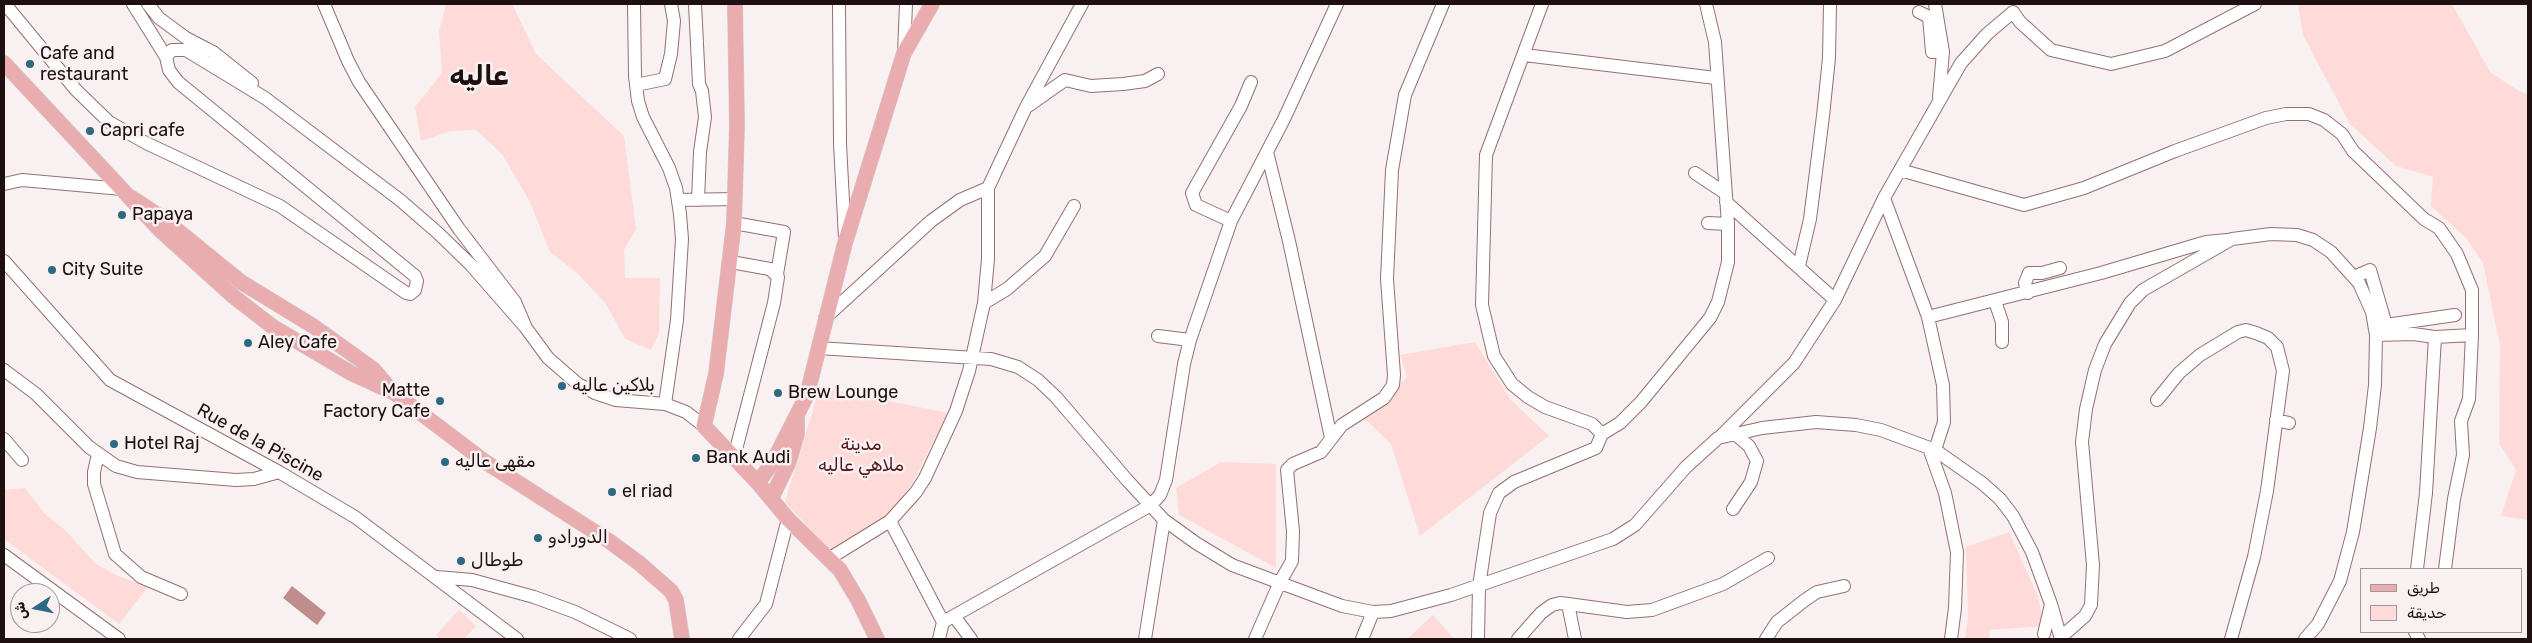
<!DOCTYPE html>
<meta charset="utf-8">
<style>
body{margin:0}
#map{position:relative;width:2532px;height:643px;overflow:hidden;background:#f9f1f1;font-family:Rubik,Cairo,sans-serif}
canvas{display:block}
.frame{position:absolute;inset:0;border:5px solid #1e1010;pointer-events:none}
.legend{position:absolute;left:2360px;top:568px;width:162px;height:65px;box-sizing:border-box;background:#f9f1f1;border:1px solid #a19797;margin:0;padding:6px 9px;list-style:none;font-size:15px;color:#1e1010}
.legend li{display:flex;align-items:center;gap:10px;height:25px}
.legend b{width:25px;border:1px solid #a19797}
.north{position:absolute;left:10px;top:583px;width:50px;height:50px;box-sizing:border-box;background:#f9f1f1;border:1px solid #a19797;border-radius:50%;rotate:259deg;font-size:14px;font-weight:700;line-height:20px;text-align:center;color:#1e1010}
.north::after{content:'';display:block;margin:auto;width:18px;height:22px;background:#2e6881;clip-path:polygon(50% 0,100% 100%,50% 72%,0 100%)}
</style>
<div id="map">
<canvas width="2532" height="643"></canvas>
<div class="frame"></div>
<ul class="legend">
<li><b style="height:6px;background:#eaadaf"></b>طريق</li>
<li><b style="height:14px;background:#fedad9"></b>حديقة</li>
</ul>
<div class="north">ش</div>
</div>
<script>
const c = document.querySelector('canvas').getContext('2d');
c.lineJoin = 'round';
function fillPath(path, color) { c.fillStyle = color; c.fill(path, 'evenodd'); }
const toPath = rows => new Path2D(rows.map(r => 'M' + r).join(''));
function strokePath(path, color, width, dash) { c.strokeStyle = color; c.lineWidth = width; c.lineCap = dash ? 'butt' : 'round'; c.setLineDash(dash || []); c.stroke(path); }
function drawText(font, color, halo, rows, align = 'center') {
  c.font = font + ' Rubik,Cairo,sans-serif'; c.lineWidth = 5; c.setLineDash([]); c.textBaseline = 'middle'; c.strokeStyle = halo; c.fillStyle = color; for (const [text, x, y, turn = 0] of rows) {
    c.save(); c.translate(x, y); c.rotate((+turn || 0) * Math.PI / 180); c.textAlign = isNaN(turn) ? turn : align; if (halo) c.strokeText(text, 0, 0); c.fillText(text, 0, 0); c.restore();
  }
}
const green = toPath([
 [446,4,512,4,536,54,624,136,636,229,624,250,625,278,660,278,659,333,651,350,625,339,606,304,576,272,550,252,529,200,502,154,476,130,451,131,421,141,415,107,442,73,439,32],
 [2298,4,2452,4,2490,72,2519,91,2528,94,2528,520,2501,516,2516,470,2499,443,2500,346,2483,263,2467,239,2431,206,2433,177,2396,166,2350,124,2303,35],
 [1475,342,1510,399,1549,436,1420,536,1391,444,1364,418,1407,377,1400,355],
 [820,387,948,413,913,482,891,514,832,552,785,502],
 [1221,462,1276,464,1276,568,1179,515,1176,488],
 [25,488,45,514,65,530,96,564,118,576,148,587,119,624,4,539,4,490],
 [2009,532,2039,599,2043,626,1990,630,1989,639,1965,639,1968,616,1966,547],
 [459,610,476,626,464,639,440,639,436,635],
 [1433,615,1454,639,1407,639]
]);
const water = toPath([
 [292,586,326,613,317,625,283,598]
]);
const minor = toPath([
 [5,4,76,90,109,122,146,143,280,206,406,293,410,294,415,290,417,281,415,276,178,82,169,70,166,57,172,50,186,50,265,98,400,200,438,233,471,265,526,328],
 [133,4,166,57],
 [148,4,159,18,186,38,213,52,252,83],
 [324,4,348,61,359,82,459,229,515,302,526,328,548,358,578,384,595,393,616,400,665,404,686,412,704,426],
 [634,4,635,76,638,101,643,117,669,168,676,188,680,214,682,239,677,320,665,404],
 [695,4,699,84,702,91,705,117,700,152,698,200],
 [839,4,840,144,845,238],
 [1542,4,1486,155,1482,305,1494,356,1512,384,1528,397,1545,407,1592,424,1602,434],
 [1935,4,1943,52,1939,97],
 [1919,12,1929,17,1932,52,1943,52],
 [904,53,906,4],
 [1524,55,1716,78],
 [636,85,665,79,671,54,674,21,671,4],
 [1028,106,1065,80,1091,86,1123,84,1145,81,1158,74],
 [1267,152,1289,241,1331,438],
 [1900,170,2024,205,2084,188,2175,151,2266,118,2286,114,2309,114,2324,120,2342,134,2353,151,2424,219,2439,228,2457,254,2472,290,2472,335],
 [1695,173,1725,193],
 [4,184,22,180,122,189],
 [1884,198,1928,317,1943,385,1944,422,1935,450],
 [678,200,735,199],
 [1726,202,1835,300],
 [1231,221,1196,205,1192,193,1241,106,1251,82],
 [734,223,784,232,777,274],
 [1708,223,1728,224],
 [4,261,110,380,279,472,355,517,517,639],
 [731,262,770,269,778,277,774,303,734,457],
 [1799,266,1810,219,1823,116,1829,58,1830,4],
 [2354,277,2370,270,2386,325,2455,315],
 [2028,293,2025,283,2029,273,2042,273,2060,268],
 [1995,301,2002,322,2002,342],
 [984,303,1007,289,1045,256,1074,206],
 [1928,317,2101,273,2206,242,2227,240],
 [825,318,931,221,960,200,988,188],
 [2376,335,2413,334,2435,337,2426,493,2417,569],
 [1158,336,1190,340],
 [2435,337,2472,335,2469,399,2461,421,2463,455,2454,499,2445,569],
 [818,348,991,359,1018,367,1038,380,1056,397,1127,480,1164,520,1196,543,1232,565,1342,606,1373,612,1391,611,1451,595,1613,539,1635,525,1686,467,1718,438,1762,428,1816,422,1856,425,1881,430,1935,450,1982,483,2000,499,2013,516,2032,552,2051,604,2061,639],
 [4,370,36,394,89,447,116,466,137,472,236,480,254,479,279,472],
 [2157,400,2179,373,2200,355,2238,332,2246,330,2256,333,2268,338,2277,347,2283,371,2267,491,2254,557,2231,639],
 [2276,420,2289,423],
 [1720,437,1794,363,1835,300,1884,198,1961,63,1987,34,2013,12,2020,22,2051,50,2111,64,2165,51,2255,4],
 [4,439,22,460],
 [1929,448,1945,493,1957,552,1955,608,1951,639],
 [98,454,94,472,94,484,115,554,141,577,181,594],
 [1733,509,1751,482,1757,461,1749,446,1734,433],
 [890,521,916,492,925,478,956,411,969,371,984,303,988,259,988,188,1026,107,1082,4],
 [4,555,119,639],
 [830,558,890,521,943,622,939,639],
 [437,577,472,580,534,597,575,612,630,639],
 [1568,604,1627,612,1652,610,1723,584,1768,558],
 [954,616,971,639],
 [943,622,1151,505,1160,495,1166,480,1184,364,1190,340,1231,221,1284,119,1337,4],
 [2415,632,2419,639],
 [2044,634,2051,604],
 [2060,638,2085,616,2091,605,2093,565,2082,442,2086,409,2095,370,2105,344,2130,303,2143,290,2232,239,2271,234,2297,235,2313,240,2331,252,2359,283,2372,312,2376,335,2375,385,2370,428,2353,532,2340,581,2318,624,2305,639],
 [739,639,766,604,788,519],
 [1145,639,1164,520],
 [1255,639,1280,582,1292,561,1293,531,1287,470,1293,464,1321,452,1342,425,1384,398,1393,385,1394,375,1387,279,1392,170,1405,95,1443,4],
 [1362,639,1373,612],
 [1478,639,1479,586,1490,513,1499,493,1514,482,1596,448,1602,434,1620,423,1641,402,1710,318,1718,302,1728,262,1728,224,1715,42,1706,4],
 [1518,639,1541,613,1552,605,1560,603,1568,604,1575,639],
 [1766,639,1777,622,1805,600,1817,592,1844,586]
]);
const major = toPath([
 [735,4,737,126,734,223,716,374,704,426,758,483,788,519,840,570,858,600,877,639],
 [4,63,160,230,233,296,273,327,351,373,390,391],
 [132,198,161,217,241,282,313,326,373,369,393,392,484,461,609,541,639,563,671,591,676,600,682,639],
 [758,483,774,460,807,395,845,243,904,53,932,4],
 [771,499,788,464,797,434,797,418]
]);
const markers = [
 [30,64,5,"#2e6881"],
 [90,131,5,"#2e6881"],
 [122,215,5,"#2e6881"],
 [52,270,5,"#2e6881"],
 [248,343,5,"#2e6881"],
 [562,386,5,"#2e6881"],
 [778,393,5,"#2e6881"],
 [440,401,5,"#2e6881"],
 [114,444,5,"#2e6881"],
 [696,458,5,"#2e6881"],
 [445,462,5,"#2e6881"],
 [612,492,5,"#2e6881"],
 [538,538,5,"#2e6881"],
 [461,561,5,"#2e6881"]
];
const poiNames = [
 ["Cafe and",40,54],
 ["restaurant",40,75],
 ["Capri cafe",100,131],
 ["Papaya",132,215],
 ["City Suite",62,270],
 ["Aley Cafe",258,343],
 ["بلاكين عاليه",572,386],
 ["Matte",430,391,"right"],
 ["Factory Cafe",430,412,"right"],
 ["Brew Lounge",788,393],
 ["Hotel Raj",124,444],
 ["Bank Audi",706,458],
 ["مقهى عاليه",455,462],
 ["el riad",622,492],
 ["الدورادو",548,538],
 ["طوطال",471,561]
];
const streetNames = [
 ["Rue de la Piscine",260,443,29]
];
const parkNames = [
 ["مدينة",861,445],
 ["ملاهي عاليه",861,466]
];
const townNames = [
 ["عاليه",479,77]
];
fillPath(green, '#fedad9');
fillPath(water, '#c08c8c');
strokePath(minor, '#957070', 14);
strokePath(major, '#d2cfcf', 16);
strokePath(minor, '#fff', 12);
strokePath(major, '#eaadaf', 15);
for (const [x, y, r, color] of markers) { const dot = new Path2D(); dot.arc(x, y, r, 0, 2 * Math.PI); c.fillStyle = color; c.fill(dot); strokePath(dot, '#f9f1f1', 2); }
drawText('18px', '#1e1010', '#f9f1f1', poiNames, 'left');
drawText('18px', '#1e1010', '#f9f1f1', streetNames);
drawText('18px', '#55151c', '#f9f1f1', parkNames);
drawText('bold 28px', '#1e1010', '#f9f1f1', townNames);
</script>
